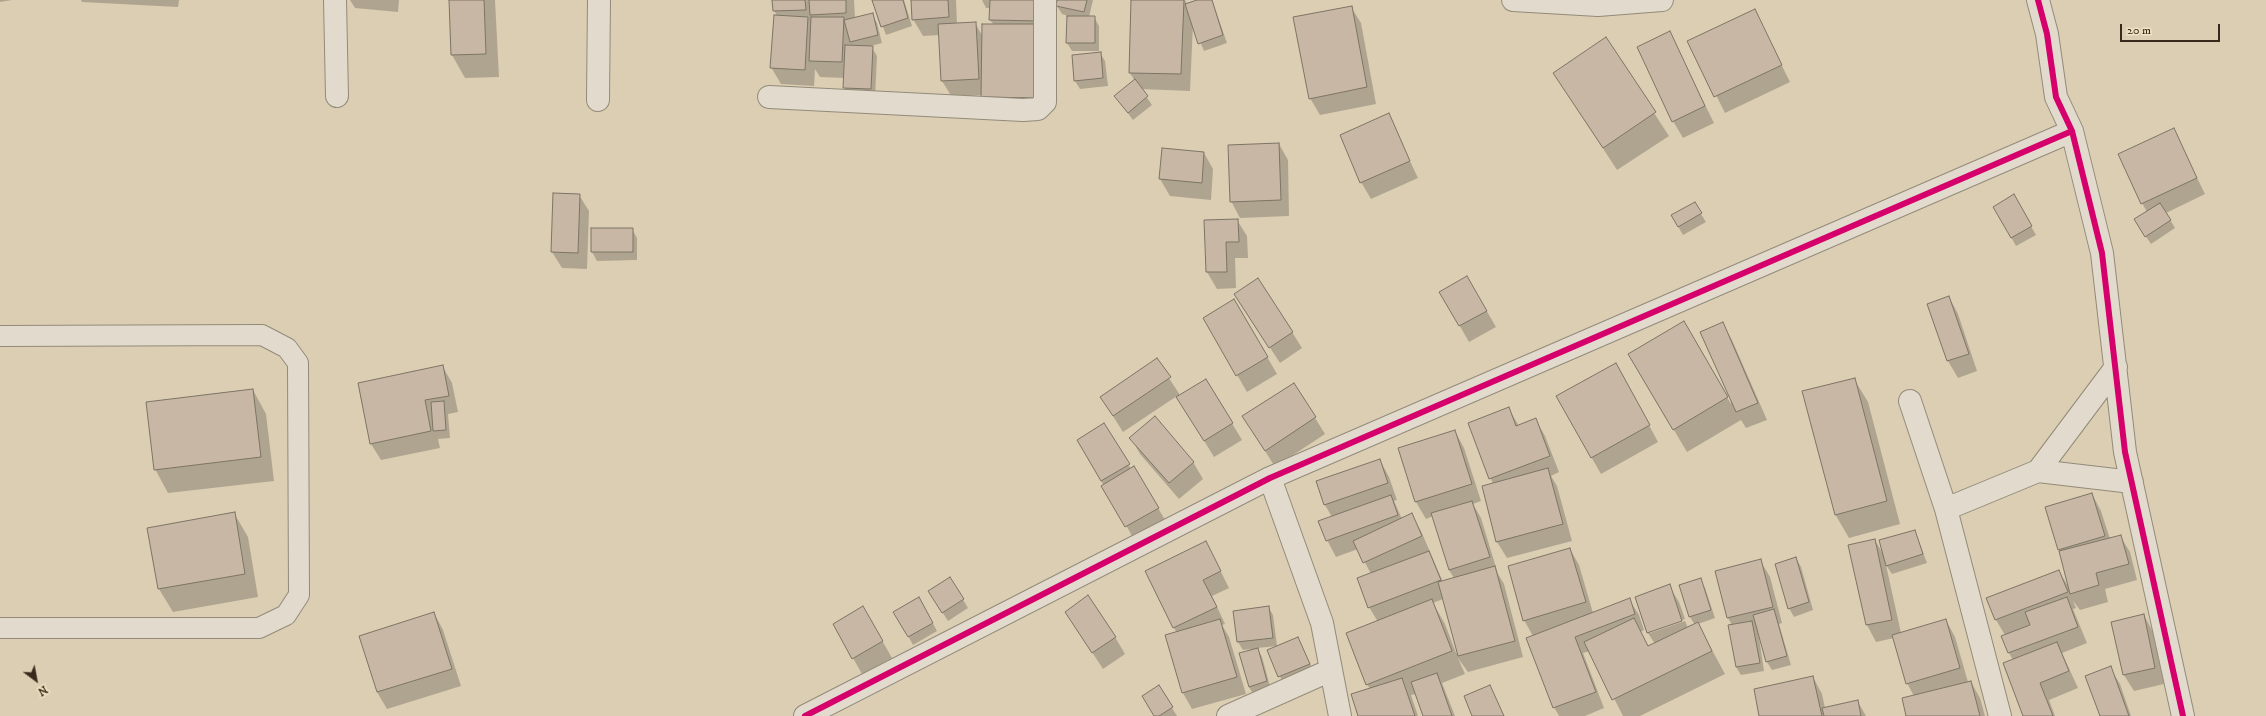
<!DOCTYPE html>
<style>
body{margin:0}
#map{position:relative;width:2266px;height:716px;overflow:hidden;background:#dbceb3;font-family:"IM FELL DW Pica",serif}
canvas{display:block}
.north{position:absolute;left:16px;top:660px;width:40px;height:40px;-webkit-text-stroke:3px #f2e3c3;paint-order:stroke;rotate:148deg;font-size:11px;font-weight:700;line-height:16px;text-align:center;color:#372a1c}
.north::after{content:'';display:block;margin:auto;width:14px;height:18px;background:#372a1c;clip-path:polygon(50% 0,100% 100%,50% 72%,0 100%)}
.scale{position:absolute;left:2120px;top:24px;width:100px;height:18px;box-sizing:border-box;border:2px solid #372a1c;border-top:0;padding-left:5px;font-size:12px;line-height:14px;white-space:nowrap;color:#372a1c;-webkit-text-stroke:3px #f2e3c3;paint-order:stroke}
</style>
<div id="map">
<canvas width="2266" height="716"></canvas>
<div class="north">N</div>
<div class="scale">20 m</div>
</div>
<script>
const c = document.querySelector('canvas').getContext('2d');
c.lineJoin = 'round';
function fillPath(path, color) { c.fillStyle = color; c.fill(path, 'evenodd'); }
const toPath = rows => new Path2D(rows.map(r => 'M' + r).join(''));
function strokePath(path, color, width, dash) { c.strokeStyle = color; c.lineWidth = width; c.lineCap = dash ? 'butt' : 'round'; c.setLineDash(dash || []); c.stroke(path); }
const shadow = toPath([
 [0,0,12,0,0,2],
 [81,0,179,0,178,7,82,2],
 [350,0,399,0,398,12,355,8],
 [450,0,495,0,499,77,465,78,452,55],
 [773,0,854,0,855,18,872,14,877,23,882,43,871,46,877,56,875,97,849,96,844,87,845,78,820,77,815,69,814,86,781,84,771,67,777,16,774,10],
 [873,0,904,0,912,26,886,35],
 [912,0,956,0,957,24,975,23,983,37,994,25,990,20,991,8,986,8,982,0,1041,1,1049,76,1049,114,992,113,982,95,952,97,942,81,940,35,923,36,913,19],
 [1058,0,1093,0,1089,17,1094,17,1099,26,1099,51,1072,51,1067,43,1068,16,1062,14,1057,6],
 [1132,0,1185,0,1187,4,1201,0,1212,0,1227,43,1204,51,1193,24,1190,91,1141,89,1152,105,1133,120,1115,96,1135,81,1130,73],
 [1351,7,1361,23,1376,104,1320,115,1310,98],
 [1754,10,1790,82,1725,113,1689,41],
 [1669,32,1714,123,1683,138,1673,121],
 [1606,39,1669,136,1617,170,1554,73],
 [1100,53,1105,61,1108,86,1080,89,1075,81,1073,56],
 [1388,115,1418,178,1371,199,1361,182],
 [2173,129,2205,194,2166,213,2175,228,2151,244,2140,228,2147,212,2142,203],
 [1279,144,1288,160,1289,216,1240,218,1231,201],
 [1163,150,1204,153,1213,169,1211,200,1170,196,1160,179],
 [579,195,589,211,587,269,562,268,552,252],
 [2014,196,2036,235,2016,246,1994,207],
 [1694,203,1706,222,1683,235,1672,216],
 [1237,220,1247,236,1248,258,1235,258,1236,288,1217,289,1207,272,1206,221],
 [592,229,632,229,637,238,637,260,597,261,592,252],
 [1467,277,1496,327,1469,342,1441,293],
 [1235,294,1292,332,1302,348,1280,363],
 [1949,297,1958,314,1977,371,1958,378,1948,361,1929,304],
 [1234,300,1277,374,1247,392,1204,318],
 [1683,322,1731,404,1723,324,1732,340,1767,420,1746,428,1741,420,1687,452,1643,378],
 [1157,360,1180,395,1206,380,1242,440,1214,457,1177,396,1123,432,1101,397],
 [443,367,452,383,458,412,448,414,450,438,438,439,440,448,381,460,371,444],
 [1854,379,1868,402,1900,524,1849,538,1835,514],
 [1625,381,1658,442,1601,474,1557,397],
 [1294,384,1325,434,1275,467,1244,417],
 [253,390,266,414,274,481,168,493,155,469],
 [1509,409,1519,426,1536,420,1545,436,1559,472,1551,476,1557,486,1572,541,1507,558,1497,542,1483,487,1493,484,1469,424],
 [1104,424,1131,469,1134,467,1168,525,1136,543,1078,440],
 [1455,431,1464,448,1481,501,1473,504,1481,518,1498,574,1504,584,1523,657,1468,672,1458,658,1465,674,1442,683,1455,716,1424,716,1416,694,1411,695,1418,716,1359,716,1370,689,1367,684,1378,622,1369,607,1371,574,1358,549,1336,557,1327,540,1332,517,1325,505,1317,481,1380,460,1389,477,1397,500,1394,501,1402,519,1412,515,1421,531,1443,582,1454,578,1449,570,1433,516,1426,519,1416,502,1399,449],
 [1443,599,1458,653,1456,653,1445,624,1433,603],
 [1131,438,1193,462,1203,479,1179,499,1140,454],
 [2092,494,2101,511,2110,539,2120,536,2130,552,2137,580,2105,589,2108,602,2080,610,2073,601,2076,608,2073,609,2087,643,2062,653,2078,688,2049,700,2055,716,2025,716,2013,660,2009,653,2005,635,1996,620,2059,571,2069,588,2059,549],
 [234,513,248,537,258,597,173,612,159,589,149,529],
 [1915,531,1927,563,1892,574,1886,565,1901,633,1946,620,1955,637,1968,682,1971,682,1980,698,1985,716,1907,716,1914,696,1907,683,1894,638,1876,642,1867,625,1849,545,1875,540,1882,552],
 [1206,542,1229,588,1212,596,1225,624,1222,625,1229,637,1246,694,1192,709,1183,693,1166,636,1177,633,1174,628],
 [1570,549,1579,565,1593,613,1629,599,1639,615,1644,630,1640,632,1649,647,1655,644,1648,633,1669,586,1679,602,1685,619,1650,631,1650,633,1685,621,1688,628,1695,625,1690,617,1700,579,1705,588,1715,618,1698,624,1725,674,1640,716,1623,716,1590,651,1583,653,1604,708,1585,716,1559,716,1554,707,1533,636,1524,620],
 [1796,558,1801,567,1813,610,1794,617,1789,608],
 [1760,560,1770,577,1782,623,1779,624,1791,665,1772,670,1767,662,1758,631,1764,671,1741,675,1736,667,1732,625,1728,618,1716,572],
 [950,578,968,608,948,621,934,599],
 [919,598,937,631,913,645,895,612],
 [863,607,892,658,862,674,853,658],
 [1268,607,1273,615,1277,646,1257,648,1262,657,1271,690,1254,695,1249,687,1240,654,1252,649,1243,650,1238,642,1234,611],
 [1066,612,1115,637,1125,654,1103,669],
 [434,613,443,630,461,686,387,709,377,692,360,636],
 [2144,615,2153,632,2164,684,2134,691,2124,675,2112,622],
 [1298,638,1314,672,1284,685,1268,650],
 [2110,668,2120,684,2131,716,2101,716],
 [1813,677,1822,694,1825,708,1858,702,1866,716,1760,716],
 [1159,687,1172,708,1177,716,1155,716]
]);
const building = toPath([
 [449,0,484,0,486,54,451,55,449,0],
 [772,0,805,0,806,10,773,11,772,0],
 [809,0,846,0,846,13,810,15,809,0],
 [872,0,903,0,908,18,881,27,872,0],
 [911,0,948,0,949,17,912,20,911,0],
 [990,0,1042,0,1041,21,989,20,990,0],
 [1057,0,1087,0,1084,12,1056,6,1057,0],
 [1131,0,1184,0,1181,74,1129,73,1131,0],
 [1197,0,1212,0,1223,35,1198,44,1185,4,1197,0],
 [1352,6,1367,87,1309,99,1293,17,1352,6],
 [1755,9,1782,65,1714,97,1687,41,1755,9],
 [873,13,878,35,850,42,844,20,873,13],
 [774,15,808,17,805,70,770,68,774,15],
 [1067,16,1095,16,1095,43,1066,43,1067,16],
 [811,17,844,17,842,62,809,61,811,17],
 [976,22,979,79,941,81,938,24,976,22],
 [982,24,1036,24,1040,98,981,97,982,24],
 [1670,31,1705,106,1672,122,1637,47,1670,31],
 [1606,37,1656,112,1603,148,1553,73,1606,37],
 [845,45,873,46,871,89,843,88,845,45],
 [1101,52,1103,78,1074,81,1072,55,1101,52],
 [1135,79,1148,96,1128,113,1114,96,1135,79],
 [1389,113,1410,161,1360,183,1340,135,1389,113],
 [2174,128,2197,178,2141,204,2118,154,2174,128],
 [1279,143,1281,200,1230,202,1228,145,1279,143],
 [1162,148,1204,152,1202,183,1159,179,1162,148],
 [553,193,580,194,578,253,551,252,553,193],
 [2014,194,2032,226,2011,238,1993,207,2014,194],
 [1695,202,1702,213,1678,227,1671,215,1695,202],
 [2160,203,2171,220,2145,237,2134,219,2160,203],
 [1238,219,1239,242,1226,242,1227,272,1206,272,1204,220,1238,219],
 [591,228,633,228,633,252,591,252,591,228],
 [1467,276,1487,311,1459,326,1439,292,1467,276],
 [1258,278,1293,332,1269,348,1234,294,1258,278],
 [1949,296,1969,354,1947,361,1927,304,1949,296],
 [1234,299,1268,357,1236,376,1203,318,1234,299],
 [1684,321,1728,397,1673,430,1628,354,1684,321],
 [1723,322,1758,403,1736,412,1700,332,1723,322],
 [1157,358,1171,377,1113,416,1100,397,1157,358],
 [1616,363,1650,425,1591,458,1556,396,1616,363],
 [443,365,449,396,425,400,431,431,370,444,358,383,443,365],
 [1855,378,1887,501,1835,515,1802,391,1855,378],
 [1206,379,1233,423,1204,441,1176,397,1206,379],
 [1294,383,1316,417,1265,451,1242,416,1294,383],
 [253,389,261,457,154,470,146,402,253,389],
 [444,401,446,430,433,431,431,402,444,401],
 [1509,407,1516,426,1536,418,1550,456,1489,479,1468,423,1509,407],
 [1155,416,1194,462,1169,483,1129,438,1155,416],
 [1104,423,1130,464,1101,481,1077,440,1104,423],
 [1455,430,1472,484,1415,502,1398,448,1455,430],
 [1380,459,1388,483,1324,505,1316,481,1380,459],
 [1134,466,1159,508,1125,527,1101,486,1134,466],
 [1548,468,1563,524,1496,542,1482,486,1548,468],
 [2092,493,2105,536,2058,550,2045,507,2092,493],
 [1391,495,1398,515,1326,541,1318,521,1391,495],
 [1472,501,1490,557,1449,570,1431,513,1472,501],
 [235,512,245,574,158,589,147,528,235,512],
 [1412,513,1422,536,1363,563,1353,541,1412,513],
 [1915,530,1923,554,1886,566,1879,540,1915,530],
 [2121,535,2129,564,2096,573,2099,585,2070,594,2059,551,2121,535],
 [1875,539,1892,620,1866,625,1848,545,1875,539],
 [1206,541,1221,571,1203,580,1217,607,1173,628,1145,571,1206,541],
 [1570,548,1586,602,1523,621,1508,566,1570,548],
 [1429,551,1441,580,1368,608,1357,578,1429,551],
 [1796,557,1809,602,1788,609,1775,564,1796,557],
 [1761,559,1773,607,1727,618,1715,571,1761,559],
 [1495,566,1515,641,1458,656,1438,582,1495,566],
 [2059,570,2068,592,1995,620,1986,598,2059,570],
 [950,577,964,599,942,613,928,591,950,577],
 [1701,578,1711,610,1689,617,1679,585,1701,578],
 [1670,584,1682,621,1647,633,1635,597,1670,584],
 [1088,595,1116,637,1092,653,1065,612,1088,595],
 [919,597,933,623,908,637,893,612,919,597],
 [2067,597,2078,627,2008,653,2001,636,2030,625,2025,612,2067,597],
 [1630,598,1635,614,1575,637,1596,692,1553,708,1526,638,1630,598],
 [1432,599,1452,651,1366,685,1346,633,1432,599],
 [863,606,883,641,852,659,833,624,863,606],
 [1269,606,1273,638,1237,642,1233,611,1269,606],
 [1774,609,1787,656,1766,662,1753,615,1774,609],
 [434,612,452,669,377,692,359,636,434,612],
 [2144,614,2155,668,2123,675,2111,622,2144,614],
 [1634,618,1648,646,1698,622,1712,651,1612,700,1584,642,1634,618],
 [1220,619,1237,677,1182,693,1165,635,1220,619],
 [1946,619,1960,668,1906,684,1892,635,1946,619],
 [1752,621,1760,663,1736,667,1728,625,1752,621],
 [1298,637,1310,664,1278,677,1267,650,1298,637],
 [2057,642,2069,671,2040,683,2053,716,2023,716,2003,663,2057,642],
 [1258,648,1267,681,1249,687,1239,653,1258,648],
 [2111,666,2129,716,2100,716,2085,676,2111,666],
 [1437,673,1452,716,1423,716,1411,682,1437,673],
 [1813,676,1822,716,1759,716,1754,689,1813,676],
 [1402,678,1415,716,1358,716,1351,694,1402,678],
 [1971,681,1980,716,1906,716,1902,698,1971,681],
 [1159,685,1173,707,1159,716,1154,716,1142,696,1159,685],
 [1490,685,1504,716,1472,716,1464,696,1490,685],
 [1858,700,1861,716,1824,716,1822,708,1858,700]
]);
const service = toPath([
 [0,336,262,335,287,348,298,363,299,595,286,615,259,628,0,628]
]);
const minor = toPath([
 [335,0,337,96],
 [1513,0,1598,5,1662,0],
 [2038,0,2047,34,2056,97,2072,131,2102,253,2125,452,2183,716],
 [769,97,1023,110,1038,109,1045,102,1045,0],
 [598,100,599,0],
 [1910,401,1946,509,2000,716],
 [2038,471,2116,367],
 [1270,478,1322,623,1340,716],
 [1946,509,2038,471,2132,482],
 [805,716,1270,478,2072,131],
 [1228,716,1331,670]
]);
const cycleway = toPath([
 [2038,0,2047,34,2056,97,2072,131,2102,253,2125,452,2183,716],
 [805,716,1270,478,2072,131]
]);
fillPath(shadow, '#0003');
fillPath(building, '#c8b7a5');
strokePath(building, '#7c7465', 1);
strokePath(service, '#938a79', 22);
strokePath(minor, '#938a79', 24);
strokePath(service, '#e2dbcd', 20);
strokePath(minor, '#e2dbcd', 22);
strokePath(cycleway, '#d6006c', 6);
</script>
